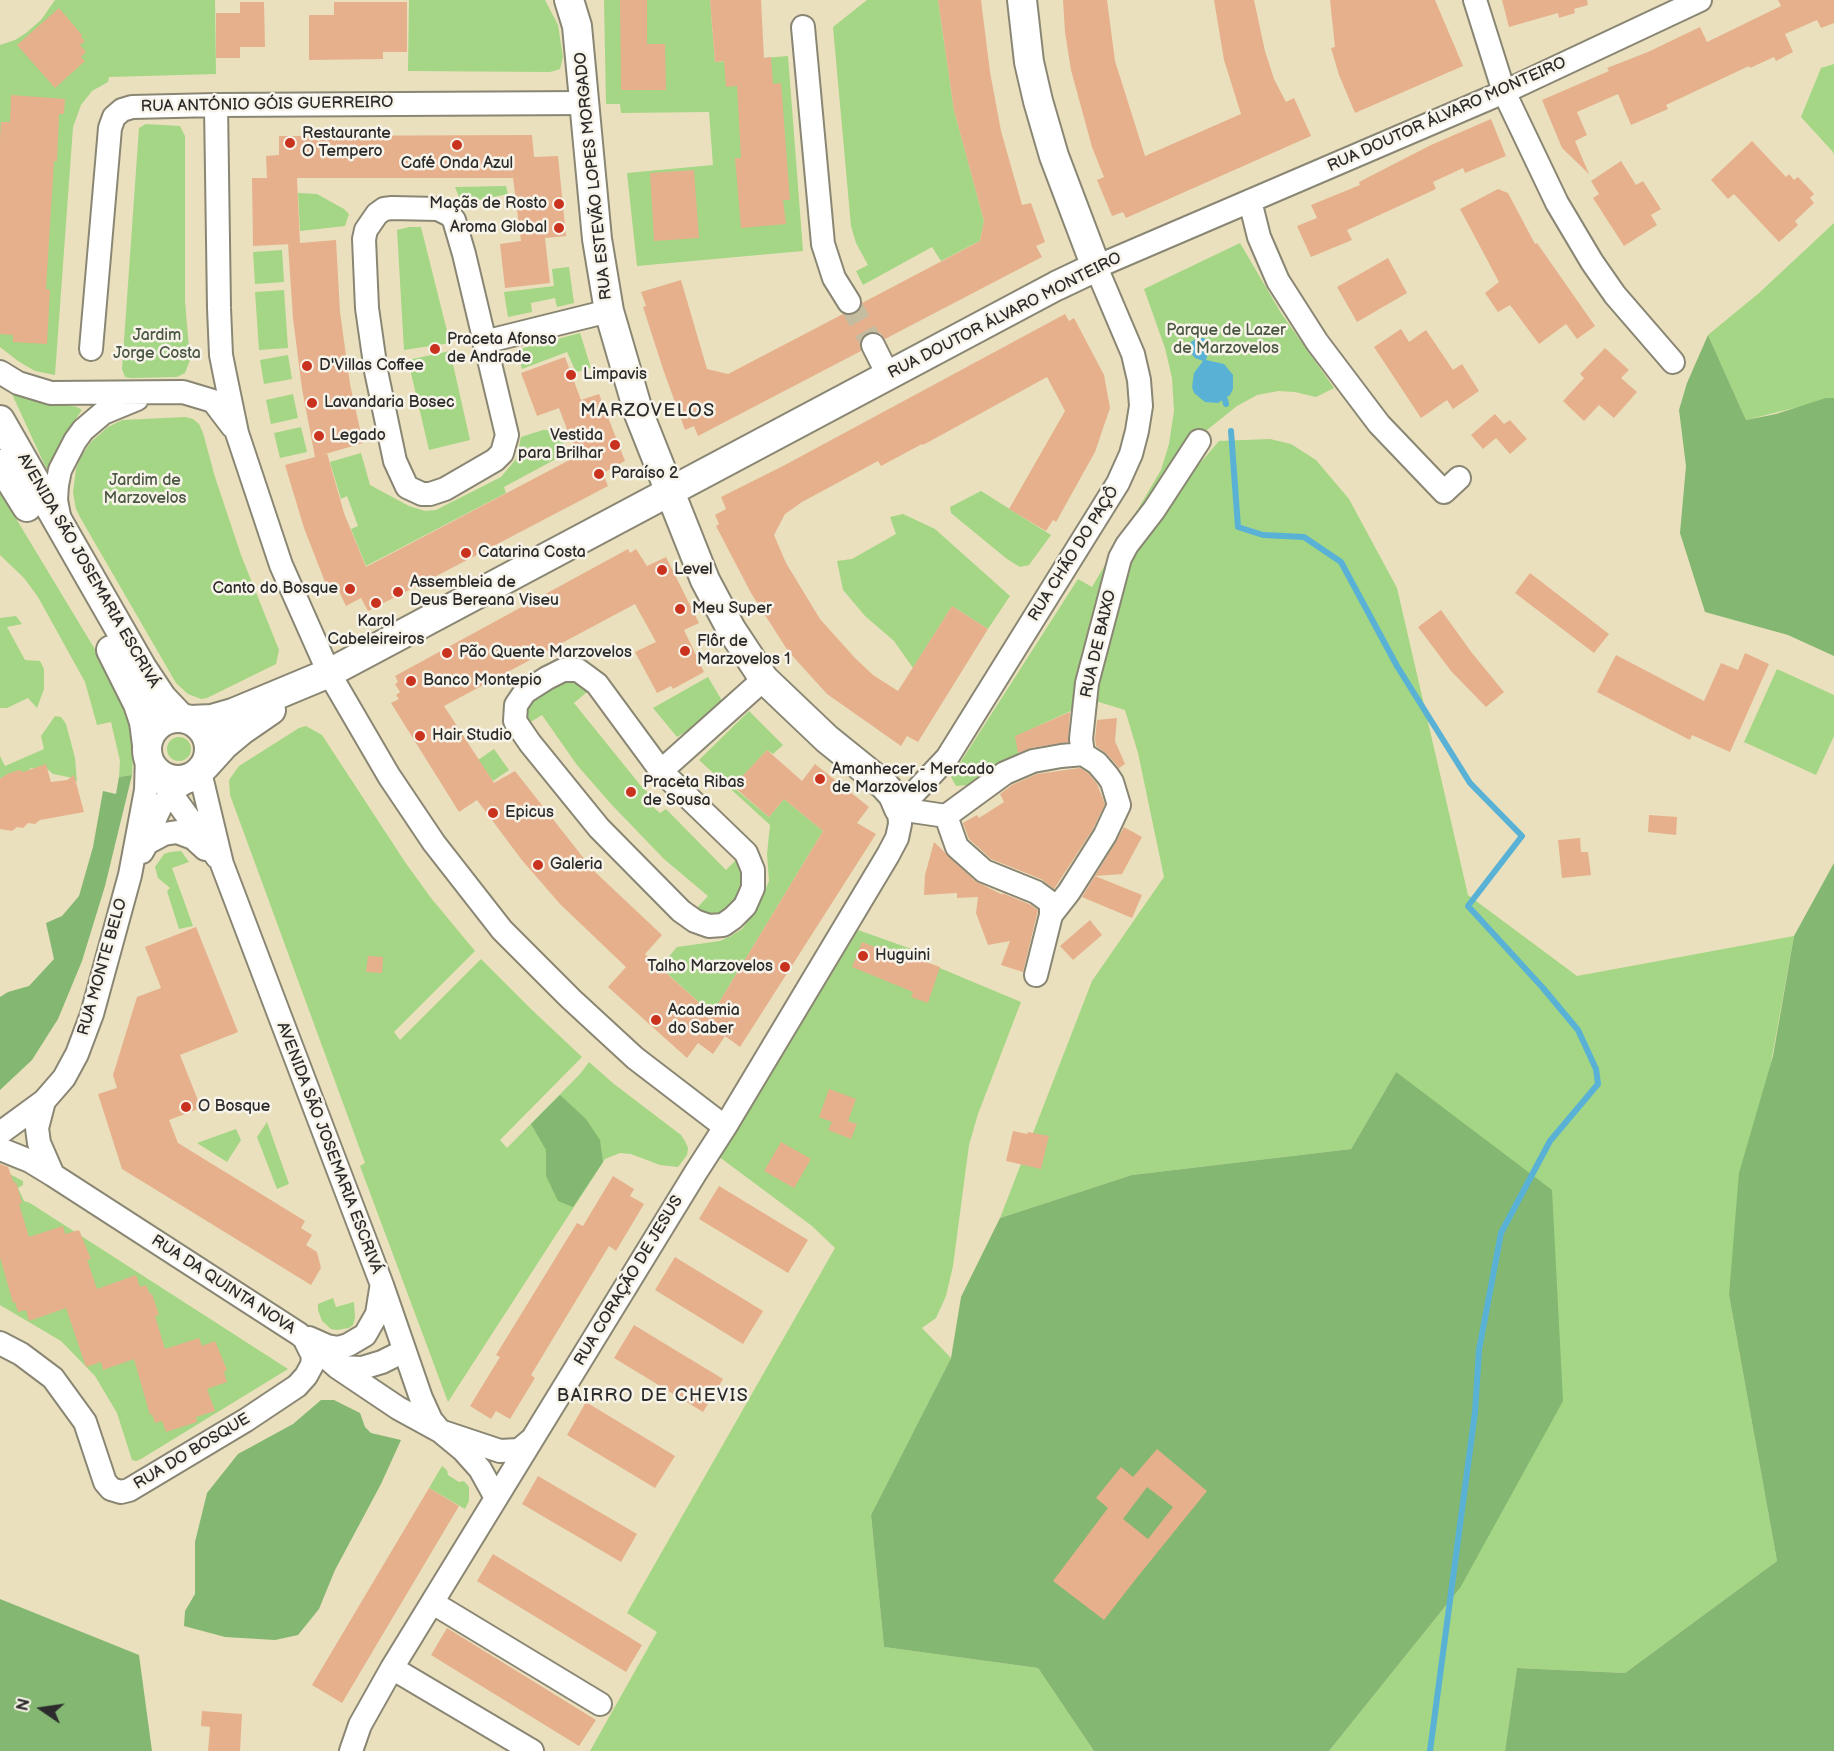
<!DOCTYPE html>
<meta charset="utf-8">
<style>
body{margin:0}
#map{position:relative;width:1834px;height:1751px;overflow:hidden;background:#eae0bd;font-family:"Balsamiq Sans",sans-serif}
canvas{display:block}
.north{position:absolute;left:12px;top:1679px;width:60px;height:60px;-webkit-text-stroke:4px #f7f3e8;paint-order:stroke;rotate:283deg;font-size:16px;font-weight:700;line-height:24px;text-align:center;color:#2b2b2b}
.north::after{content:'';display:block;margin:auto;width:21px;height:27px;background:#2b2b2b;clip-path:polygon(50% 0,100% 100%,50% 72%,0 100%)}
</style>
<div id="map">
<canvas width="1834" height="1751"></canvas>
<div class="north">N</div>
</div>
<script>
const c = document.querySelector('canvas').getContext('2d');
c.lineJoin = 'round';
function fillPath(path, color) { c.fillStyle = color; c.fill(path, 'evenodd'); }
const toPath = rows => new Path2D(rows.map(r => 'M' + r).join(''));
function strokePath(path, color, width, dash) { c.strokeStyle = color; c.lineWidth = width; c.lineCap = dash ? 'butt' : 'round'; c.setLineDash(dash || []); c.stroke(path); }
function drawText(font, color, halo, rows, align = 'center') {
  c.font = font + ' "Balsamiq Sans",sans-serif'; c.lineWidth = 5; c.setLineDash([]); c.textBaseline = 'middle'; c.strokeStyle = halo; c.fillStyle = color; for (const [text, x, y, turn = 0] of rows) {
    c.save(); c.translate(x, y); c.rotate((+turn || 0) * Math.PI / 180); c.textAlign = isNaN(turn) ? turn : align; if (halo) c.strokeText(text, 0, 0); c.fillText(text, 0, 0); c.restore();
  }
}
const green = toPath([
 [55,0,215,0,216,74,109,77,108,82,92,91,81,105,73,127,55,375,35,371,18,361,0,347,0,45,15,40,26,33,41,20],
 [409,0,545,0,558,25,563,57,560,69,550,72,408,71],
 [604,0,710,0,715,62,788,56,803,251,637,266,627,173,713,165,709,112,621,113,620,104,606,104],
 [867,0,938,0,954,110,984,221,980,241,970,246,941,261,932,247,863,285,856,271,868,265,856,243,851,226,833,27],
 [1834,64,1834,155,1833,152,1801,117,1821,68],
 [146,124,180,126,185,136,185,301,190,360,185,373,177,377,131,378,125,377,122,369,139,128],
 [506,186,508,194,470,202,459,197,455,187],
 [298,193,317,194,344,209,349,214,345,226,300,231],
 [1834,223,1834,398,1746,420,1708,335,1759,293],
 [409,227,421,227,450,343,404,350,397,230],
 [1240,243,1281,313,1334,388,1316,397,1295,392,1278,391,1257,395,1237,406,1207,430,1194,438,1154,499,1073,710,1016,736,1019,757,968,785,956,786,951,777,1078,579,1092,587,1161,470,1169,444,1174,411,1172,378,1165,348,1144,289],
 [282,250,284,282,255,284,253,252],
 [569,267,574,303,557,307,555,298,531,303,532,312,508,317,504,292,554,286,552,269],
 [284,290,288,348,259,350,255,292],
 [580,333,591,368,576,372,567,352,522,369,516,350],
 [450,351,470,440,429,450,408,360],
 [288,355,292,379,264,384,260,360],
 [12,391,37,400,77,407,82,410,65,434,48,469,46,468,12,394],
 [293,394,298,418,271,424,266,400],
 [185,417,193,419,199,424,203,433,215,477,241,555,279,650,276,664,207,698,201,699,188,694,176,683,81,519,76,509,73,493,76,469,82,455,91,442,108,427,122,420],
 [301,427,307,452,280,458,274,433],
 [543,430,552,430,560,435,567,453,504,487,506,493,366,566,351,529,358,526,347,496,341,499,330,462,361,453,370,485,409,506,425,511,436,510,501,477,516,459,521,437],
 [1270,439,1291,444,1316,460,1349,499,1397,588,1468,895,1577,976,1794,936,1729,1295,1777,1561,1625,1673,1517,1668,1505,1751,1329,1751,1460,1588,1396,1072,1351,1149,1132,1175,1000,1218,1092,981,1164,877,1138,753,1125,710,1089,699,1121,573,1165,504,1219,441],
 [981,491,1051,535,1029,565,1020,567,1007,559,951,513,950,507],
 [0,492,105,666,129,721,133,755,132,775,119,777,120,761,111,722,97,725,85,682,38,597,24,578,0,555],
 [903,514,935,529,1010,596,988,629,952,606,913,668,894,641,865,616,843,590,837,561,852,559,896,534,890,517],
 [16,616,22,624,7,627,25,660,40,661,44,669,44,689,37,708,28,698,7,708,0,708,0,618],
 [1777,669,1834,695,1834,736,1816,775,1744,742],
 [708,677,727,709,677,737,653,708],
 [564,680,581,683,587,692,574,703,641,786,651,795,645,800,660,813,666,809,726,870,737,859,742,876,742,889,738,901,729,910,716,915,704,915,697,908,708,896,664,859,611,804,577,765,542,715,529,723,527,711,533,702,550,687],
 [749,711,783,745,773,754,767,750,733,787,769,817,784,799,823,831,712,1014,660,967,677,947,720,941,731,936,742,929,758,907,769,881,767,854,770,825,699,760],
 [55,716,61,717,66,724,75,758,77,782,73,778,53,774,44,766,37,769,31,768,26,773,20,771,3,780,0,778,0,756,5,766,44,749,41,736],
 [306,726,322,735,405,862,431,898,475,951,394,1032,400,1040,481,959,532,1010,582,1057,500,1140,507,1148,580,1074,589,1062,614,1084,681,1135,685,1141,688,1148,687,1155,678,1167,660,1165,631,1154,620,1153,605,1159,448,1402,360,1166,365,1163,230,795,229,780,239,766,299,728],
 '167 749a12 12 0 1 1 24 0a12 12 0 1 1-24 0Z',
 [494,749,509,770,493,781,478,760],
 [181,851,189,862,172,868,193,926,179,929,167,891,170,888,158,878,155,867,164,854,170,852],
 [858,930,917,951,923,961,1021,1002,978,1114,969,1145,953,1266,946,1296,936,1318,922,1328,951,1358,871,1515,884,1647,1038,1668,1094,1751,590,1751,657,1632,627,1613,835,1248,812,1226,718,1156,775,1068],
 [267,1122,289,1184,277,1189,257,1137],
 [236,1129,241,1140,227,1162,197,1143],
 [0,1169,23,1181,23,1185,18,1188,24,1201,30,1203,288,1369,141,1459,136,1461,132,1460,117,1413,95,1376,61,1341,0,1305],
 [333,1298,336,1307,354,1302,355,1318,353,1325,349,1328,337,1330,331,1329,322,1321,318,1310,318,1304],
 [442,1466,447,1470,448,1475,459,1482,464,1481,469,1487,469,1501,465,1509,429,1488]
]);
const forest = toPath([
 [1708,335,1746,420,1776,414,1826,398,1834,398,1834,656,1788,635,1705,612,1680,533,1686,466,1679,410,1687,383],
 [132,775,105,886,82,961,58,1019,32,1060,0,1090,0,997,8,992,29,986,54,959,46,923,62,916,79,896,93,847,103,791,116,794,119,777],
 [1834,863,1834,1751,1505,1751,1517,1668,1625,1673,1777,1561,1729,1295,1739,1173,1773,1056,1794,936],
 [1396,1072,1552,1190,1563,1401,1460,1588,1329,1751,1094,1751,1038,1668,884,1647,871,1515,951,1358,961,1297,1000,1218,1132,1175,1351,1149],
 [560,1095,586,1119,600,1140,603,1162,573,1207,558,1201,546,1176,546,1150,531,1124],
 [321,1400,334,1400,360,1413,365,1427,371,1433,401,1440,381,1484,335,1570,319,1609,298,1635,275,1640,225,1637,184,1626,185,1611,195,1594,195,1542,207,1493,238,1454,293,1424],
 [0,1599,139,1655,152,1751,0,1751]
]);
const water = toPath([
 [1197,338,1204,338,1209,343,1210,349,1206,360,1224,364,1233,375,1233,389,1230,395,1218,403,1205,402,1194,393,1192,387,1194,373,1203,361,1195,358,1190,352,1191,342]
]);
const stream = toPath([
 [1225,400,1226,404],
 [1231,431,1238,527,1263,535,1304,537,1341,562,1397,666,1470,783,1522,836,1468,906,1543,988,1578,1030,1596,1069,1598,1084,1550,1141,1501,1233,1479,1350,1475,1412,1430,1751]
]);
const building = toPath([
 [620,0,647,0,647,44,665,44,666,90,621,90],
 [710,0,761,0,764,58,771,57,773,84,781,83,790,200,783,200,786,224,741,228,735,158,741,158,737,86,726,87,724,61,715,62],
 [938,0,981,0,990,72,1001,131,1022,205,1031,203,1045,242,1036,246,1042,257,885,339,880,333,874,332,866,333,861,338,860,344,861,351,698,436,694,426,685,430,663,369,643,307,646,306,641,292,681,280,707,369,728,374,843,314,849,315,856,314,861,309,862,303,980,241,984,221,954,110],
 [1063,0,1107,0,1115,61,1145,156,1241,114,1224,60,1214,0,1254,0,1265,51,1274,79,1286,102,1294,98,1311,136,1126,218,1123,212,1112,216,1097,180,1104,177,1092,147,1071,70,1065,32],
 [1330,0,1435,0,1463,66,1355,113,1339,75,1331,48,1335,47],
 [1502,0,1587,0,1588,5,1574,9,1575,13,1559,18,1558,13,1509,27],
 [1778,0,1834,0,1834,23,1821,28,1817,20,1785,34,1793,52,1776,61,1774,57,1750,68,1749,66,1666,105,1668,109,1631,125,1618,94,1577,112,1587,135,1575,141,1589,174,1562,148,1542,100,1609,71,1607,68,1648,52,1700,27,1707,42,1781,6],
 [240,2,264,2,265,47,240,47,240,58,216,58,216,13,240,13],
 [334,2,407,2,407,52,383,52,383,59,309,60,309,15,334,15],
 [59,8,82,35,81,37,85,41,80,45,86,52,81,57,85,61,55,88,17,45],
 [11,95,65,99,64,114,59,114,57,161,54,161,46,289,50,290,47,344,13,342,13,335,0,334,0,140,1,122,10,122],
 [1491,119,1506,156,1465,173,1463,168,1433,182,1436,189,1347,230,1352,240,1311,257,1297,226,1317,218,1311,205,1360,185,1359,182,1431,145],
 [532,135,534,157,558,156,566,236,545,238,550,283,505,288,500,244,521,241,513,178,297,178,300,243,336,240,340,312,350,384,363,443,322,455,327,453,344,513,366,567,577,456,559,408,537,416,521,373,565,357,581,400,599,394,625,461,603,473,608,486,446,571,368,611,361,598,346,606,335,583,327,587,304,528,285,465,315,457,302,389,293,318,288,244,292,244,253,246,252,178,267,178,266,156,279,155,279,136],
 [1752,141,1786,177,1789,174,1794,180,1798,177,1814,194,1810,198,1814,203,1795,221,1798,225,1779,242,1734,194,1728,199,1711,180],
 [1621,161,1636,185,1643,181,1661,209,1651,215,1657,225,1624,246,1593,198,1599,194,1591,181],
 [694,170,699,238,654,241,650,173],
 [1498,189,1508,193,1535,244,1537,243,1595,326,1577,339,1566,324,1539,344,1510,305,1498,312,1485,293,1499,282,1460,209],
 [1388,258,1407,293,1357,322,1337,287],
 [1065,314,1069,321,1074,318,1104,375,1110,408,1095,452,1056,522,1053,520,1046,531,1009,509,1065,411,1047,377,923,445,922,444,881,466,878,461,802,502,785,514,774,535,786,563,820,619,855,658,873,675,898,691,952,606,988,629,918,742,907,736,901,746,827,694,788,651,751,593,716,526,719,524,715,515,726,509,721,497,783,466],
 [1401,329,1409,342,1426,330,1453,370,1462,364,1479,391,1453,409,1447,400,1421,418,1374,347],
 [1605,348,1629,370,1621,378,1637,392,1614,418,1599,405,1584,421,1563,401,1584,378,1580,374],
 [1495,414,1504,424,1510,420,1527,439,1510,454,1496,438,1483,449,1471,435],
 [628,549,630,553,636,549,647,566,666,557,699,623,684,630,704,672,673,689,671,686,657,693,635,652,656,642,635,604,444,706,494,783,515,771,593,870,662,935,645,954,712,1014,823,831,784,799,769,817,733,786,767,750,802,781,815,764,869,807,857,823,876,834,740,1047,725,1036,713,1054,698,1043,687,1058,608,987,626,967,560,904,521,859,477,800,459,812,391,703,399,699,396,695,400,692,395,684,398,682,395,676],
 [1530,573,1609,634,1594,653,1515,593],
 [1441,610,1472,653,1504,692,1486,707,1451,671,1418,627],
 [1745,653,1769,664,1730,752,1692,735,1690,740,1597,692,1616,655,1704,701,1721,663,1738,670],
 [1070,712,1068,742,1031,748,1018,753,1015,736],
 [1117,718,1115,741,1125,764,1119,768,1107,754,1096,746,1095,739,1097,720],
 [46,764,51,782,67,780,74,775,84,812,40,820,35,824,28,823,23,828,17,827,12,831,0,829,0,779,7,774,19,770,23,772],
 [1080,768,1088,773,1097,784,1105,804,1093,829,1054,889,1041,879,991,859,969,839,963,823,977,815,979,818,1004,802,1000,794,1012,785,1037,774],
 [1649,815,1677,817,1676,835,1648,832],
 [1124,827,1142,837,1122,874,1095,876,1142,895,1132,918,1082,897,1116,842],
 [1580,838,1581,852,1588,852,1591,875,1562,878,1558,840],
 [934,842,975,881,1003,895,1002,893,1029,904,1038,910,1023,972,1001,965,1010,941,988,945,976,913,978,897,957,898,957,893,924,895,925,875],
 [1090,920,1102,935,1073,960,1060,946],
 [196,927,238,1032,180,1055,201,1108,169,1120,178,1143,305,1221,301,1228,312,1235,306,1245,317,1252,321,1268,311,1285,122,1169,98,1094,117,1088,113,1075,137,997,161,988,145,947],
 [862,942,880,949,881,946,940,967,928,1003,911,997,913,992,852,967],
 [368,956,383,957,382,973,366,972],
 [829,1089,856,1099,848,1121,857,1124,851,1139,828,1130,832,1122,819,1117],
 [1013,1131,1027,1134,1028,1132,1049,1136,1041,1169,1006,1161],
 [781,1142,811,1159,794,1188,764,1171],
 [0,1164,8,1167,14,1183,16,1182,22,1203,19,1204,29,1237,63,1226,65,1234,79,1230,91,1259,87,1260,97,1289,136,1275,140,1287,146,1285,150,1294,152,1294,159,1315,155,1316,165,1349,199,1338,202,1346,215,1341,227,1370,224,1372,227,1382,207,1389,215,1411,196,1417,197,1422,166,1432,162,1421,155,1423,152,1414,150,1415,134,1359,103,1370,101,1362,86,1367,66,1308,29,1321,26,1310,18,1312,15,1302,13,1303,0,1257],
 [613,1176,634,1189,630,1196,644,1204,616,1251,609,1246,531,1375,535,1378,510,1419,496,1411,491,1419,470,1406,500,1357,496,1355,577,1223,583,1226],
 [719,1186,808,1240,788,1273,699,1219],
 [675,1257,763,1311,743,1344,655,1290],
 [634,1325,723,1379,703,1412,614,1358],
 [586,1402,675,1456,655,1488,567,1435],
 [1157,1449,1207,1491,1135,1580,1104,1620,1053,1581,1108,1508,1096,1498,1121,1467,1133,1477],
 [1147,1487,1173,1507,1148,1539,1123,1519],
 [538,1476,637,1534,621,1562,522,1504],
 [429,1488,459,1506,342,1703,312,1685],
 [493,1554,642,1645,626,1672,477,1581],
 [447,1628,596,1720,579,1746,431,1655],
 [202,1711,242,1714,240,1751,208,1751,210,1727,201,1726]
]);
const minorTunnel = toPath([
 [849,302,873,345]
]);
const minor = toPath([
 [1475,0,1504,92,1557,203,1592,262,1615,295,1673,362],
 [803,27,823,244,834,278,849,302],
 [216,105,219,308,221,355,225,375,237,433,281,565,329,673,389,776,434,843,502,930,571,999,635,1058,725,1127],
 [1250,201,1259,237,1278,281,1317,342,1379,424,1444,492,1459,478],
 [392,208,438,209,450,215,454,220,464,254,507,435,502,453,495,460,445,489,430,494,422,494,407,487,395,461,376,371,367,308,364,239,366,230,377,214,384,209,392,208],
 [484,342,609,311],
 [873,345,888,375],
 [91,349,110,128,114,117,122,110,132,107,216,105,585,103],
 [0,372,18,383,51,393,183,392,213,401,232,426],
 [60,521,56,500,57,485,60,470,75,441,83,430,103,413,137,399],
 [661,771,746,853,753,870,753,888,745,906,733,918,723,925,709,926,695,921,681,911,599,828,530,743,515,721,516,705,525,692,547,678,563,670,578,670,597,684,661,771,764,679],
 [200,772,222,864,382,1285,421,1398,431,1420,440,1431,463,1450,480,1469,496,1498],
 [162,781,217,857],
 [899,809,947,758,1118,483,1131,454,1137,431,1141,406,1139,380,1133,354,1096,267,1504,92,1700,0],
 [899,809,946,816],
 [946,816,1005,773,1033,761,1061,756,1083,754,1081,739,1087,683,1120,558,1127,545,1154,510,1199,441],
 [946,816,957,847,984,871,1036,892,1051,903,1051,915,1036,975],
 [146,838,161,806,178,787,195,776],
 [142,852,147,843,164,834,177,832,193,838,205,849],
 [1051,915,1069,892,1105,835,1119,805,1112,782,1108,776,1097,763,1083,754],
 [44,1101,37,1128,39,1143,53,1175],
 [0,1133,44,1101,64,1078,77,1054,92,1014,130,875,146,790,147,754],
 [0,1149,30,1161,53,1175,299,1334,337,1367,398,1408,440,1431,500,1451,519,1450,531,1440],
 [309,1338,327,1346,338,1348,348,1345,365,1335,377,1314,381,1289],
 [0,1343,21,1354,53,1378,85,1422,105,1482,111,1489,121,1492,129,1490,246,1420,297,1386,306,1376,312,1365,313,1356,306,1342],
 [337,1367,362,1368,382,1362,404,1351],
 [433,1603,600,1704],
 [392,1668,532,1751],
 [351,1751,360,1725,392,1668,696,1172,725,1127,888,855,897,838,900,824,899,809]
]);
const tertiary = toPath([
 [569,0,577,26,597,239,609,311,639,414,705,580,731,629,764,679,827,739,884,785,893,795,899,809],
 [0,420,142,668,162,698,181,718],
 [0,464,27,507],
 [111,650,138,704,144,722,147,745],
 '147 749a31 31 0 1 1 62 0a31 31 0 1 1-62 0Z',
 [190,720,212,719,233,713,329,673,1056,286,1096,267,1054,156,1038,101,1029,62,1022,0],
 [205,766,224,745,242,730,271,710]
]);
const markers = [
 [290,143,6,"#c8321e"],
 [457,145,6,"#c8321e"],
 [559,204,6,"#c8321e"],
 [559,228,6,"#c8321e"],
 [435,349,6,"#c8321e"],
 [307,366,6,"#c8321e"],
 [571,375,6,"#c8321e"],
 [312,403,6,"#c8321e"],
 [319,436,6,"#c8321e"],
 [615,445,6,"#c8321e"],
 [599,474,6,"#c8321e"],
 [466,553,6,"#c8321e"],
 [662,570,6,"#c8321e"],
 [350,589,6,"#c8321e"],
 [398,592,6,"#c8321e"],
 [376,603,6,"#c8321e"],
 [680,609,6,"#c8321e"],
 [685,651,6,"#c8321e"],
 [447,653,6,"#c8321e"],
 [411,681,6,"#c8321e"],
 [420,736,6,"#c8321e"],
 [820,779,6,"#c8321e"],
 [631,792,6,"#c8321e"],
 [493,813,6,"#c8321e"],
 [538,865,6,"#c8321e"],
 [863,956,6,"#c8321e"],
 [785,967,6,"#c8321e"],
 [656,1020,6,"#c8321e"],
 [186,1107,6,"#c8321e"]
];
const streetNames = [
 ["RUA ANTÓNIO GÓIS GUERREIRO",267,105,-1],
 ["RUA DOUTOR ÁLVARO MONTEIRO",1447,115,-24],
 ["RUA ESTEVÃO LOPES MORGADO",594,176,-96],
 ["RUA DOUTOR ÁLVARO MONTEIRO",1005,316,-27],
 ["RUA CHÃO DO PAÇÔ",1074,554,-58],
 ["AVENIDA SÃO JOSEMARIA ESCRIVÁ",88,571,60],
 ["RUA DE BAIXO",1099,644,-77],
 ["RUA MONTE BELO",103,967,-74],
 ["AVENIDA SÃO JOSEMARIA ESCRIVÁ",329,1148,69],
 ["RUA CORAÇÃO DE JESUS",629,1281,-59],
 ["RUA DA QUINTA NOVA",223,1285,33],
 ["RUA DO BOSQUE",192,1452,-31]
];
const poiNames = [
 ["Restaurante",302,134],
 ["O Tempero",302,152],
 ["Café Onda Azul",457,164,"center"],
 ["Maçãs de Rosto",547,204,"right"],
 ["Aroma Global",547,228,"right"],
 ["Praceta Afonso",447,340],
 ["de Andrade",447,358],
 ["D'Villas Coffee",319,366],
 ["Limpavis",583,375],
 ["Lavandaria Bosec",324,403],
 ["Legado",331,436],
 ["Vestida",603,436,"right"],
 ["para Brilhar",603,454,"right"],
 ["Paraíso 2",611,474],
 ["Catarina Costa",478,553],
 ["Level",674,570],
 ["Assembleia de",410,583],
 ["Deus Bereana Viseu",410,601],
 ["Canto do Bosque",338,589,"right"],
 ["Meu Super",692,609],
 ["Karol",376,622,"center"],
 ["Cabeleireiros",376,640,"center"],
 ["Flôr de",697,642],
 ["Marzovelos 1",697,660],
 ["Pão Quente Marzovelos",459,653],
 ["Banco Montepio",423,681],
 ["Hair Studio",432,736],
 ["Amanhecer - Mercado",832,770],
 ["de Marzovelos",832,788],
 ["Praceta Ribas",643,783],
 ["de Sousa",643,801],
 ["Epicus",505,813],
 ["Galeria",550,865],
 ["Huguini",875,956],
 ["Talho Marzovelos",773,967,"right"],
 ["Academia",668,1011],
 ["do Saber",668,1029],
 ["O Bosque",198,1107]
];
const parkNames = [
 ["Parque de Lazer",1226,331],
 ["de Marzovelos",1226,349],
 ["Jardim",157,336],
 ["Jorge Costa",157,354],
 ["Jardim de",145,481],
 ["Marzovelos",145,499]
];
const neighbourhoodNames = [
 ["MARZOVELOS",648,411],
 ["BAIRRO DE CHEVIS",653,1396]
];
fillPath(green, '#a4d685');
fillPath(forest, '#83b772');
fillPath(water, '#59b2d6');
strokePath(stream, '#59b2d6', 6);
fillPath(building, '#e6b08d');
strokePath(minorTunnel, '#c4bca0', 22, [22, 11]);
strokePath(minor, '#8a8674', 26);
strokePath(tertiary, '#8a8674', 32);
strokePath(minor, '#fff', 22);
strokePath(tertiary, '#fff', 28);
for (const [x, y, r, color] of markers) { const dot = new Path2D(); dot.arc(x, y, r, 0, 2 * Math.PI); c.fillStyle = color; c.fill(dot); strokePath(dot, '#f7f3e8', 2); }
drawText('16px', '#2b2b2b', '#f7f3e8', streetNames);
drawText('16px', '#2b2b2b', '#f7f3e8', poiNames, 'left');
drawText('16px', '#495642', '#f7f3e8', parkNames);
c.letterSpacing = '1.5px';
drawText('18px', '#2b2b2b', '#f7f3e8', neighbourhoodNames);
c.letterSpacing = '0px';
</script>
